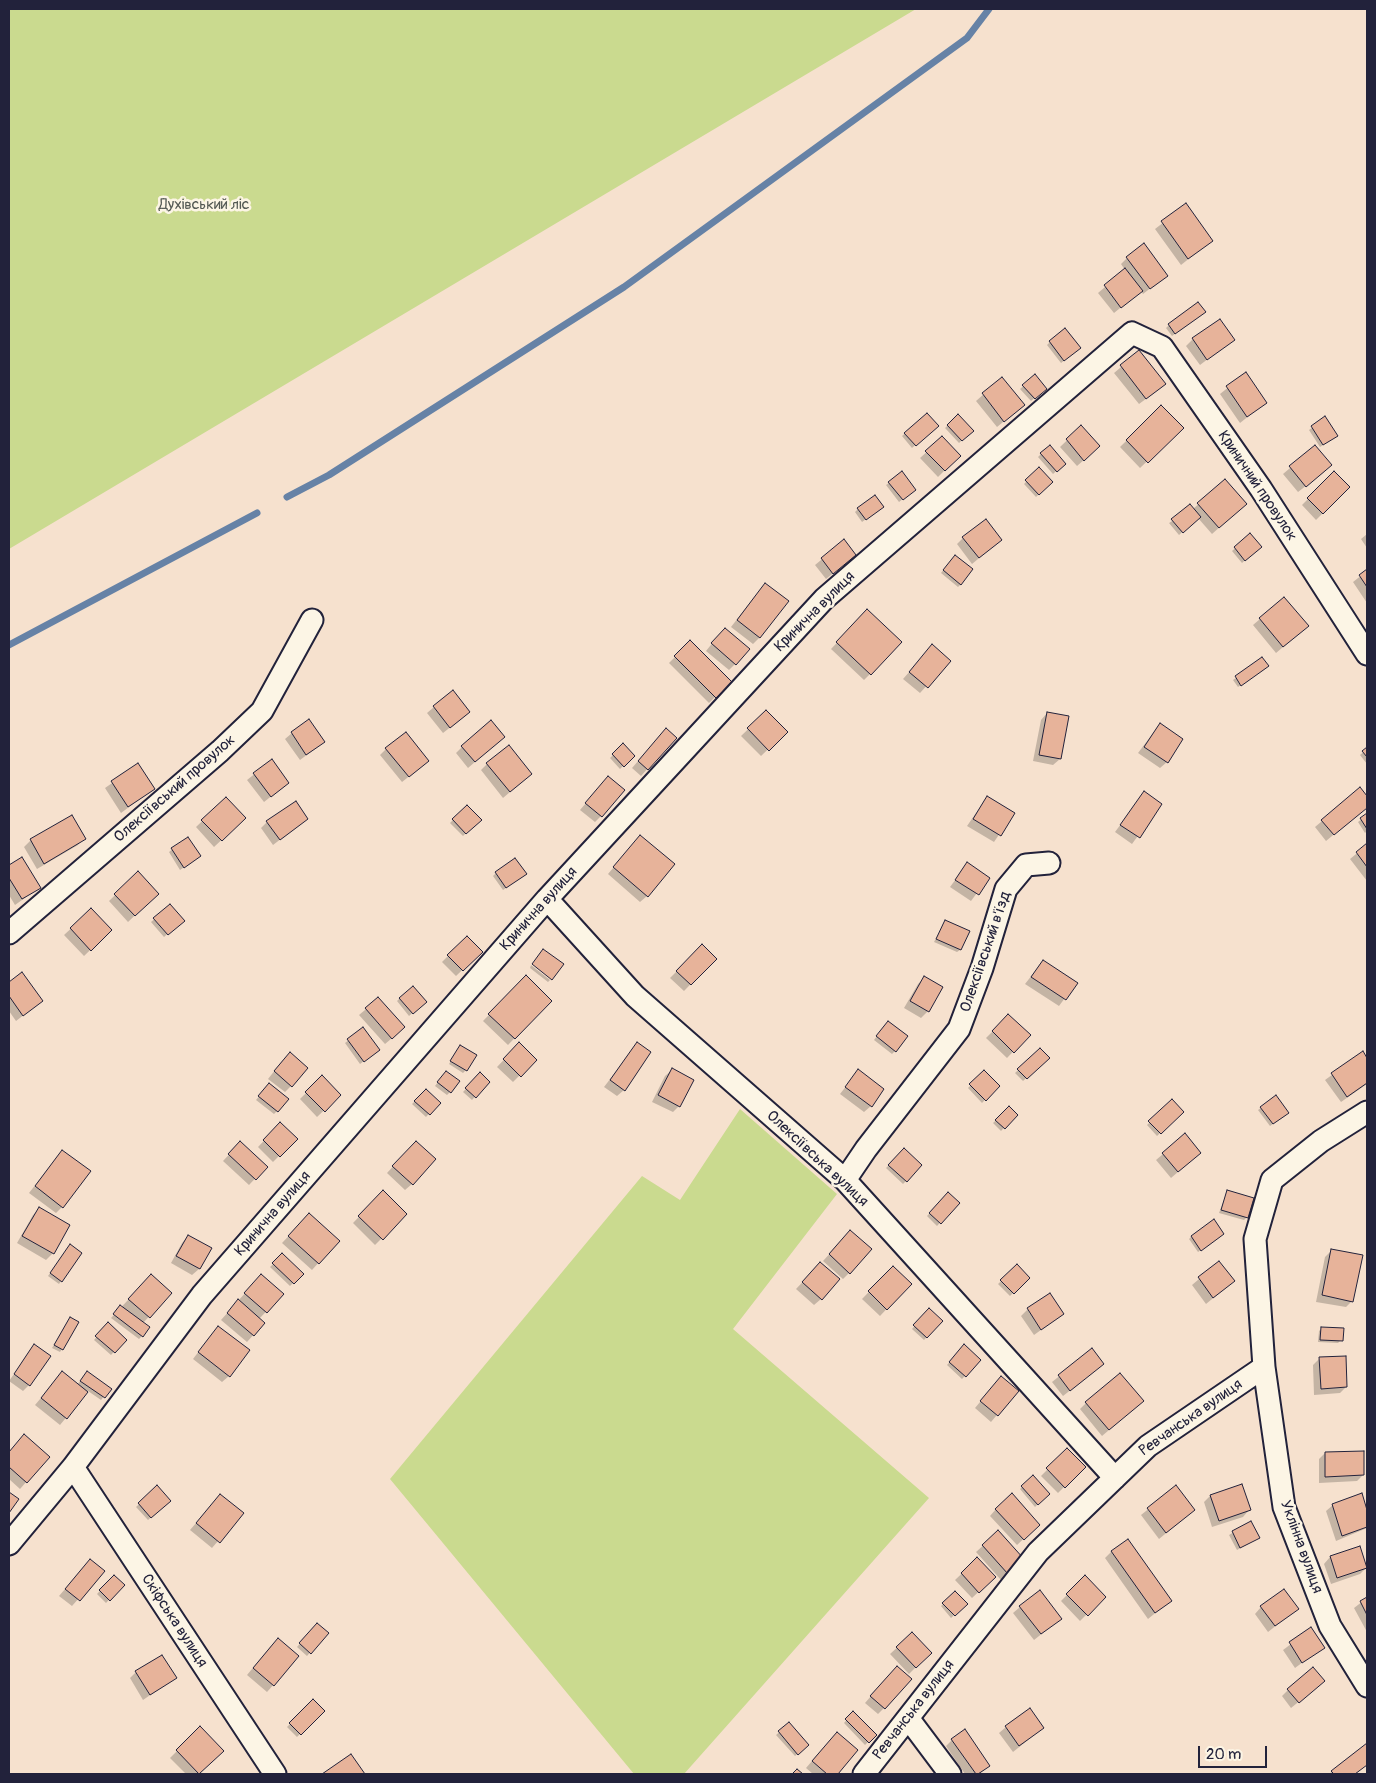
<!DOCTYPE html>
<meta charset="utf-8">
<style>
body{margin:0}
#map{position:relative;width:1376px;height:1783px;overflow:hidden;background:#f6e1ce;font-family:Pangolin,sans-serif}
canvas{display:block}
.frame{position:absolute;inset:0;border:10px solid #22223b;pointer-events:none}
.scale{position:absolute;left:1198px;top:1746px;width:69px;height:22px;box-sizing:border-box;border:2px solid #22223b;border-top:0;padding-left:6px;font-size:15px;line-height:18px;white-space:nowrap;color:#22223b;-webkit-text-stroke:4px #fcf5e5;paint-order:stroke}
</style>
<div id="map">
<canvas width="1376" height="1783"></canvas>
<div class="frame"></div>
<div class="scale">20 m</div>
</div>
<script>
const c = document.querySelector('canvas').getContext('2d');
c.lineJoin = 'round';
function fillPath(path, color) { c.fillStyle = color; c.fill(path, 'evenodd'); }
const toPath = rows => new Path2D(rows.map(r => 'M' + r).join(''));
function strokePath(path, color, width, dash) { c.strokeStyle = color; c.lineWidth = width; c.lineCap = dash ? 'butt' : 'round'; c.setLineDash(dash || []); c.stroke(path); }
function drawText(font, color, halo, rows, align = 'center') {
  c.font = font + ' Pangolin,sans-serif'; c.lineWidth = 5; c.setLineDash([]); c.textBaseline = 'middle'; c.strokeStyle = halo; c.fillStyle = color; for (const [text, x, y, turn = 0] of rows) {
    c.save(); c.translate(x, y); c.rotate((+turn || 0) * Math.PI / 180); c.textAlign = isNaN(turn) ? turn : align; if (halo) c.strokeText(text, 0, 0); c.fillText(text, 0, 0); c.restore();
  }
}
const green = toPath([
 [9,9,916,9,9,549],
 [740,1109,837,1194,733,1329,929,1498,684,1774,634,1774,390,1479,642,1176,680,1200]
]);
const shadow = toPath([
 [1186,205,1211,241,1181,265,1155,229],
 [1127,258,1166,276,1143,294,1141,291,1114,313,1098,293,1125,270,1121,264],
 [1201,315,1172,336,1166,328,1169,325],
 [1193,339,1233,340,1200,365,1186,346],
 [1050,342,1077,351,1061,363,1047,345],
 [1139,352,1158,390,1139,404,1114,373],
 [1245,374,1265,403,1240,423,1220,394],
 [1035,376,1046,388,1031,401,1020,389],
 [1002,378,1024,405,997,427,976,401],
 [1161,407,1182,428,1140,468,1120,447],
 [927,414,937,426,912,448,902,436],
 [958,416,972,431,959,443,945,428],
 [1325,418,1333,439,1320,447,1309,430],
 [1081,427,1092,453,1077,466,1060,447],
 [942,438,959,456,938,477,920,458],
 [1315,447,1324,472,1298,492,1283,474],
 [1041,454,1064,464,1053,474,1038,457],
 [1039,469,1052,482,1036,497,1024,484],
 [1334,473,1349,487,1316,520,1302,505],
 [1225,481,1239,510,1212,534,1198,518,1179,535,1169,523,1193,509],
 [889,483,912,492,899,502,886,485],
 [858,509,879,510,862,522,855,512],
 [1367,534,1367,548,1361,539],
 [1250,535,1257,549,1242,563,1232,551],
 [963,538,1001,540,972,564,957,544],
 [844,541,848,561,826,579,815,565],
 [952,559,961,584,958,587,941,573],
 [1367,571,1367,603,1353,582],
 [759,591,760,637,753,644,731,627],
 [867,611,870,674,864,680,831,649],
 [1260,619,1301,632,1276,653,1253,625],
 [718,636,735,664,729,670,706,651],
 [690,642,730,682,709,703,669,663],
 [926,653,949,661,920,693,903,679],
 [1262,659,1264,669,1238,687,1233,680],
 [434,707,462,718,443,733,427,713],
 [766,712,786,732,761,756,741,736],
 [1047,713,1060,759,1053,765,1033,761,1041,720],
 [1160,724,1167,762,1160,768,1138,753],
 [292,733,324,742,300,760,285,739],
 [660,736,675,738,641,776,632,768],
 [497,743,468,768,456,753,462,747],
 [623,745,633,756,620,769,610,758],
 [386,749,421,767,402,782,380,755],
 [1367,749,1367,764,1360,755],
 [271,761,288,783,264,802,247,780],
 [487,764,531,774,503,798,481,770],
 [138,765,153,789,121,813,105,788],
 [602,784,601,816,595,822,580,810],
 [1360,789,1367,797,1367,807,1326,841,1315,827],
 [1144,793,1161,804,1132,844,1115,832],
 [987,797,1013,814,994,842,967,826],
 [226,798,245,818,214,847,196,827],
 [467,806,480,820,463,836,450,823],
 [1367,815,1367,831,1365,833,1358,822],
 [72,816,84,838,78,845,37,869,24,847,31,840],
 [307,819,273,845,261,828,267,822],
 [187,838,196,859,180,870,169,852],
 [634,843,647,896,640,902,608,874],
 [1367,845,1367,881,1350,859],
 [22,859,39,888,15,905,9,895,9,867],
 [967,864,988,878,971,901,950,887],
 [138,873,157,894,128,922,109,901],
 [496,873,522,877,503,890,493,876],
 [170,906,183,920,164,937,151,922],
 [91,910,111,930,84,956,64,935],
 [945,921,960,950,957,952,934,942],
 [467,937,481,952,456,976,442,962],
 [702,946,715,959,684,991,670,978],
 [1043,961,1076,983,1059,1006,1025,984],
 [531,965,550,980,548,982,530,968],
 [22,974,42,1001,16,1021,9,1011,9,984],
 [526,977,550,1001,508,1045,483,1021],
 [924,978,941,987,928,1011,921,1018,904,1008,918,984],
 [400,998,422,1005,409,1016,397,1001],
 [378,999,397,1034,385,1044,359,1015],
 [1008,1016,1029,1035,1007,1058,986,1038],
 [885,1025,895,1051,892,1054,874,1040],
 [363,1029,375,1053,360,1064,345,1043],
 [519,1044,535,1060,513,1082,497,1067],
 [637,1044,624,1090,617,1096,604,1087],
 [458,1049,466,1070,463,1073,449,1064],
 [1040,1049,1048,1058,1023,1081,1015,1073],
 [1362,1053,1367,1060,1367,1084,1341,1102,1325,1080],
 [283,1060,291,1086,285,1092,268,1079],
 [672,1070,679,1106,673,1112,652,1102,665,1076],
 [858,1071,871,1106,864,1112,840,1094],
 [984,1072,998,1086,982,1103,968,1088],
 [480,1074,488,1082,472,1100,463,1092],
 [443,1075,450,1092,447,1095,435,1086],
 [322,1077,340,1095,317,1117,300,1099],
 [267,1087,277,1111,274,1114,256,1100],
 [426,1090,439,1103,426,1117,412,1104],
 [1172,1101,1182,1112,1157,1136,1147,1125],
 [1009,1108,1016,1115,1001,1131,993,1123],
 [1261,1108,1285,1116,1270,1126,1258,1110],
 [280,1124,296,1139,273,1162,258,1147],
 [240,1143,266,1167,249,1185,223,1161],
 [409,1149,412,1184,405,1190,387,1173],
 [904,1150,921,1166,903,1184,886,1168],
 [62,1151,62,1207,56,1213,29,1193],
 [1163,1154,1193,1159,1171,1178,1156,1160],
 [383,1192,406,1214,375,1245,353,1223],
 [1227,1192,1247,1217,1244,1220,1219,1213],
 [948,1194,958,1203,937,1226,927,1216],
 [39,1209,68,1226,53,1253,46,1260,17,1243,33,1215],
 [303,1221,338,1241,312,1270,282,1243],
 [188,1236,210,1248,199,1269,192,1275,171,1263,182,1243],
 [1192,1236,1220,1237,1198,1252,1189,1239],
 [844,1238,849,1273,843,1279,823,1261],
 [67,1249,61,1281,59,1284,48,1276],
 [1332,1250,1352,1301,1346,1307,1316,1302,1325,1257],
 [282,1255,302,1274,290,1286,270,1267],
 [1219,1262,1234,1281,1206,1304,1192,1285],
 [1017,1266,1028,1278,1010,1296,998,1284],
 [893,1267,910,1284,880,1316,862,1299],
 [814,1270,821,1299,814,1305,796,1289],
 [145,1282,171,1293,143,1323,142,1336,139,1339,111,1318],
 [255,1282,282,1295,259,1319,264,1323,247,1342,221,1320],
 [1028,1309,1063,1314,1034,1335,1021,1316],
 [929,1310,942,1321,924,1340,912,1329],
 [70,1318,62,1349,60,1352,52,1348],
 [108,1324,125,1340,111,1355,94,1340],
 [1322,1328,1341,1340,1338,1343,1318,1342,1319,1331],
 [212,1334,229,1376,222,1382,193,1359],
 [34,1346,29,1385,23,1391,9,1381],
 [961,1349,980,1360,962,1379,947,1365],
 [1092,1350,1096,1370,1063,1396,1052,1382],
 [1319,1359,1346,1387,1340,1393,1314,1395,1313,1365],
 [62,1373,77,1385,84,1376,110,1389,101,1400,88,1391,60,1425,35,1405],
 [995,1384,1017,1391,991,1422,975,1408],
 [1086,1403,1136,1407,1102,1436,1080,1409],
 [18,1442,48,1457,20,1489,9,1479,9,1453],
 [1067,1450,1084,1467,1058,1493,1041,1476],
 [1325,1453,1363,1475,1357,1481,1319,1483,1319,1459],
 [1033,1477,1048,1494,1035,1507,1020,1489],
 [157,1487,169,1501,148,1520,136,1507],
 [1176,1487,1187,1516,1159,1539,1141,1515],
 [220,1495,242,1513,212,1548,190,1530],
 [1361,1495,1367,1514,1367,1528,1336,1541,1326,1511,1333,1505],
 [1210,1496,1249,1510,1243,1517,1212,1527,1204,1502],
 [996,1509,1032,1531,1017,1545,990,1516],
 [1251,1522,1255,1540,1237,1550,1229,1535],
 [998,1532,1016,1566,1001,1580,976,1552],
 [1112,1551,1170,1601,1148,1619,1105,1558],
 [1330,1557,1367,1567,1360,1574,1331,1584,1324,1564],
 [977,1559,988,1583,972,1598,955,1580],
 [90,1560,103,1571,72,1606,59,1596],
 [114,1576,123,1585,106,1603,97,1594],
 [1085,1577,1104,1597,1080,1621,1061,1601],
 [955,1592,966,1604,951,1618,941,1606],
 [1367,1598,1367,1632,1354,1608],
 [1020,1607,1053,1625,1034,1640,1013,1613],
 [1261,1607,1297,1609,1268,1632,1255,1614],
 [314,1627,327,1633,307,1656,297,1647],
 [1311,1629,1323,1647,1295,1668,1283,1650],
 [912,1634,930,1653,909,1674,890,1654],
 [271,1646,298,1657,267,1692,247,1675],
 [136,1672,175,1678,143,1700,130,1678],
 [890,1674,884,1708,878,1714,865,1703],
 [1317,1687,1291,1708,1282,1696,1288,1690],
 [313,1701,323,1711,297,1737,287,1727],
 [853,1713,875,1735,865,1745,844,1723],
 [789,1724,808,1745,795,1756,776,1735],
 [1006,1727,1043,1728,1013,1752,999,1733],
 [200,1728,222,1751,199,1774,186,1774,170,1758],
 [830,1740,857,1750,836,1774,813,1774,806,1768],
 [952,1740,989,1766,979,1774,965,1774,946,1746],
 [1367,1744,1367,1765,1355,1774,1329,1774]
]);
const stream = toPath([
 [287,497,329,475,624,287,967,38,989,9],
 [9,645,257,513]
]);
const building = toPath([
 [1186,203,1213,241,1188,259,1161,221,1186,203],
 [1144,243,1168,276,1150,289,1126,257,1144,243],
 [1125,268,1143,291,1121,308,1104,285,1125,268],
 [1198,302,1206,312,1175,334,1168,324,1198,302],
 [1220,319,1235,340,1207,360,1192,338,1220,319],
 [1065,328,1081,348,1064,361,1049,341,1065,328],
 [1139,350,1166,384,1146,399,1120,365,1139,350],
 [1246,372,1267,403,1247,417,1226,386,1246,372],
 [1035,374,1047,389,1035,399,1022,385,1035,374],
 [1002,377,1025,405,1004,422,982,393,1002,377],
 [1161,405,1184,428,1148,463,1126,440,1161,405],
 [927,413,939,426,916,446,904,433,927,413],
 [958,414,974,431,962,441,947,425,958,414],
 [1325,416,1338,436,1323,445,1311,426,1325,416],
 [1081,425,1100,446,1084,461,1066,439,1081,425],
 [942,436,961,456,945,471,925,451,942,436],
 [1050,445,1066,464,1057,472,1040,453,1050,445],
 [1315,445,1332,465,1306,487,1289,466,1315,445],
 [1039,467,1053,482,1039,495,1025,480,1039,467],
 [902,471,916,490,903,500,888,482,902,471],
 [1334,471,1350,487,1323,514,1307,498,1334,471],
 [1225,479,1247,504,1219,528,1197,503,1225,479],
 [875,495,884,507,866,520,857,508,875,495],
 [1190,504,1201,517,1183,533,1171,519,1190,504],
 [986,519,1002,540,979,558,962,537,986,519],
 [1250,533,1262,547,1245,561,1234,547,1250,533],
 [844,539,856,555,833,574,821,558,844,539],
 [955,555,973,569,961,585,943,570,955,555],
 [1367,569,1367,587,1359,575,1367,569],
 [765,583,789,601,760,638,737,620,765,583],
 [1284,597,1309,626,1283,647,1259,618,1284,597],
 [867,609,902,642,871,675,836,642,867,609],
 [725,628,750,649,736,665,711,643,725,628],
 [690,640,732,682,716,698,674,656,690,640],
 [932,644,951,661,928,688,909,672,932,644],
 [1262,657,1269,666,1241,686,1235,676,1262,657],
 [453,690,470,712,450,728,433,706,453,690],
 [766,710,788,732,769,751,747,728,766,710],
 [1047,712,1069,716,1061,759,1039,755,1047,712],
 [309,719,325,742,306,755,291,732,309,719],
 [491,720,505,737,475,762,461,746,491,720],
 [1160,723,1183,739,1168,763,1144,747,1160,723],
 [666,728,677,738,648,770,638,761,666,728],
 [406,732,429,761,409,777,385,748,406,732],
 [623,743,635,756,624,767,612,754,623,743],
 [509,745,532,774,510,792,486,763,509,745],
 [1367,747,1367,757,1362,751,1367,747],
 [272,759,289,783,271,797,253,773,272,759],
 [138,763,155,789,128,807,111,781,138,763],
 [608,776,625,790,602,817,585,803,608,776],
 [1360,787,1367,796,1367,808,1334,835,1321,820,1360,787],
 [1144,791,1162,804,1140,838,1120,825,1144,791],
 [987,796,1015,813,1001,836,973,819,987,796],
 [226,797,246,818,222,841,201,820,226,797],
 [296,801,308,819,280,840,266,821,296,801],
 [467,805,482,820,466,834,452,819,467,805],
 [1367,813,1367,829,1360,818,1367,813],
 [72,815,86,839,44,864,30,839,72,815],
 [640,835,675,864,648,897,613,867,640,835],
 [188,837,201,856,184,868,171,848,188,837],
 [1367,843,1367,867,1356,852,1367,843],
 [22,857,41,888,22,899,9,878,9,865,22,857],
 [515,858,527,874,506,888,495,872,515,858],
 [967,862,990,878,979,895,955,880,967,862],
 [138,871,159,894,135,916,114,894,138,871],
 [170,904,185,921,168,935,153,918,170,904],
 [91,908,112,930,91,951,70,928,91,908],
 [945,920,970,931,961,950,936,939,945,920],
 [467,936,483,952,463,971,447,955,467,936],
 [702,944,717,959,691,985,676,971,702,944],
 [543,949,564,964,552,980,532,964,543,949],
 [1043,960,1078,983,1066,1000,1031,977,1043,960],
 [22,972,43,1001,23,1016,9,996,9,982,22,972],
 [526,975,552,1001,515,1039,488,1014,526,975],
 [924,976,943,987,929,1012,910,1001,924,976],
 [413,986,427,1002,413,1014,399,998,413,986],
 [378,997,405,1027,392,1039,365,1008,378,997],
 [1008,1014,1031,1035,1014,1053,992,1031,1008,1014],
 [888,1021,908,1036,896,1052,876,1036,888,1021],
 [363,1027,380,1050,364,1062,347,1039,363,1027],
 [519,1042,537,1060,521,1077,503,1059,519,1042],
 [637,1042,651,1052,625,1091,610,1080,637,1042],
 [460,1045,477,1055,467,1071,450,1061,460,1045],
 [1040,1048,1050,1058,1027,1079,1017,1069,1040,1048],
 [1363,1051,1367,1058,1367,1083,1347,1097,1331,1073,1363,1051],
 [290,1052,308,1068,292,1087,274,1071,290,1052],
 [672,1068,694,1080,680,1107,658,1095,672,1068],
 [858,1069,884,1089,872,1107,845,1087,858,1069],
 [984,1070,1000,1086,986,1101,969,1084,984,1070],
 [446,1071,460,1081,451,1093,437,1082,446,1071],
 [480,1072,490,1082,476,1098,465,1088,480,1072],
 [322,1075,341,1095,325,1112,305,1092,322,1075],
 [269,1083,289,1099,278,1112,258,1096,269,1083],
 [426,1089,441,1103,430,1115,414,1101,426,1089],
 [1276,1095,1289,1113,1273,1124,1260,1107,1276,1095],
 [1172,1099,1184,1112,1161,1134,1148,1121,1172,1099],
 [1009,1106,1018,1115,1005,1129,995,1120,1009,1106],
 [280,1122,298,1139,280,1157,263,1140,280,1122],
 [1185,1133,1201,1153,1178,1172,1162,1153,1185,1133],
 [240,1141,268,1167,256,1180,228,1154,240,1141],
 [416,1141,436,1159,413,1185,392,1166,416,1141],
 [904,1148,922,1165,907,1182,888,1165,904,1148],
 [62,1150,91,1171,63,1208,35,1186,62,1150],
 [383,1190,407,1214,383,1240,358,1216,383,1190],
 [1227,1190,1254,1198,1248,1218,1221,1210,1227,1190],
 [948,1192,960,1203,941,1224,929,1213,948,1192],
 [39,1207,70,1225,54,1254,22,1236,39,1207],
 [309,1213,340,1241,319,1264,288,1236,309,1213],
 [1214,1219,1224,1234,1201,1251,1191,1236,1214,1219],
 [850,1230,872,1249,850,1274,829,1254,850,1230],
 [188,1235,212,1248,200,1269,176,1256,188,1235],
 [70,1244,82,1253,62,1282,50,1273,70,1244],
 [1331,1249,1363,1255,1353,1302,1322,1295,1331,1249],
 [282,1253,304,1274,294,1284,272,1263,282,1253],
 [1219,1261,1235,1281,1213,1298,1198,1277,1219,1261],
 [820,1262,840,1279,822,1300,802,1282,820,1262],
 [1017,1264,1030,1278,1014,1294,1000,1280,1017,1264],
 [893,1266,912,1284,887,1310,868,1291,893,1266],
 [151,1274,172,1293,150,1318,128,1299,151,1274],
 [261,1274,284,1294,267,1313,244,1293,261,1274],
 [1050,1293,1064,1314,1041,1330,1027,1308,1050,1293],
 [238,1299,265,1323,254,1336,227,1313,238,1299],
 [120,1305,150,1327,143,1337,113,1314,120,1305],
 [929,1308,943,1321,927,1338,913,1325,929,1308],
 [70,1317,79,1322,63,1350,54,1345,70,1317],
 [108,1322,127,1340,115,1353,95,1336,108,1322],
 [218,1326,250,1350,230,1377,198,1352,218,1326],
 [1321,1327,1344,1328,1343,1341,1320,1340,1321,1327],
 [34,1344,51,1356,30,1386,14,1374,34,1344],
 [964,1344,981,1360,966,1377,949,1362,964,1344],
 [1092,1348,1104,1364,1070,1391,1058,1375,1092,1348],
 [1346,1356,1347,1387,1321,1389,1319,1357,1346,1356],
 [62,1371,88,1392,67,1419,41,1398,62,1371],
 [87,1371,112,1389,105,1398,80,1381,87,1371],
 [1120,1373,1144,1401,1109,1430,1085,1402,1120,1373],
 [1001,1376,1019,1391,998,1416,980,1401,1001,1376],
 [24,1434,50,1457,27,1483,9,1467,9,1452,24,1434],
 [1067,1448,1086,1467,1065,1488,1046,1468,1067,1448],
 [1364,1451,1364,1475,1325,1477,1325,1452,1364,1451],
 [1033,1475,1050,1494,1038,1505,1021,1486,1033,1475],
 [1242,1484,1251,1510,1219,1521,1210,1495,1242,1484],
 [157,1485,171,1501,151,1518,138,1503,157,1485],
 [1176,1485,1195,1510,1166,1533,1147,1508,1176,1485],
 [9,1492,19,1499,9,1513,9,1492],
 [1012,1493,1040,1525,1024,1540,995,1509,1012,1493],
 [1362,1493,1367,1510,1367,1527,1342,1536,1332,1504,1362,1493],
 [220,1494,244,1513,220,1543,196,1523,220,1494],
 [1251,1521,1260,1538,1240,1548,1232,1531,1251,1521],
 [998,1530,1024,1559,1008,1574,982,1545,998,1530],
 [1128,1539,1172,1601,1155,1613,1111,1551,1128,1539],
 [1360,1546,1367,1568,1337,1578,1330,1556,1360,1546],
 [977,1557,996,1577,979,1593,961,1573,977,1557],
 [90,1559,105,1571,80,1601,65,1589,90,1559],
 [114,1575,125,1585,110,1601,99,1590,114,1575],
 [1085,1575,1106,1597,1088,1616,1066,1594,1085,1575],
 [1284,1589,1299,1609,1275,1626,1260,1606,1284,1589],
 [1040,1590,1062,1619,1041,1634,1019,1606,1040,1590],
 [955,1591,968,1604,955,1616,942,1603,955,1591],
 [1367,1597,1367,1615,1360,1601,1367,1597],
 [317,1623,329,1633,311,1654,299,1643,317,1623],
 [1311,1627,1325,1648,1302,1663,1289,1642,1311,1627],
 [912,1632,932,1653,916,1668,896,1647,912,1632],
 [278,1638,299,1656,274,1686,253,1668,278,1638],
 [162,1655,177,1678,150,1695,135,1671,162,1655],
 [897,1666,912,1679,885,1709,870,1696,897,1666],
 [1313,1667,1325,1681,1299,1703,1287,1689,1313,1667],
 [313,1699,325,1711,301,1735,289,1723,313,1699],
 [1030,1708,1044,1728,1019,1746,1005,1726,1030,1708],
 [853,1711,877,1735,869,1743,845,1719,853,1711],
 [789,1722,809,1745,798,1755,778,1731,789,1722],
 [200,1726,224,1751,199,1774,176,1750,200,1726],
 [965,1729,990,1766,978,1774,976,1774,951,1739,965,1729],
 [837,1732,858,1750,838,1774,827,1774,812,1761,837,1732],
 [1367,1743,1367,1765,1355,1774,1334,1774,1331,1771,1367,1743],
 [351,1754,365,1774,322,1774,351,1754],
 [797,1769,803,1774,792,1774,797,1769]
]);
const street = toPath([
 [547,899,635,996,845,1180,1115,1478],
 [9,933,220,751,262,711,312,620],
 [1367,1112,1321,1141,1272,1180,1255,1239,1264,1367,1284,1507,1330,1626,1367,1686],
 [845,1180,866,1149,959,1029,982,968,1006,889,1026,865,1049,863],
 [73,1467,275,1774],
 [9,1544,73,1467,202,1295,547,899,824,599,1132,333,1162,347,1261,489,1367,654],
 [908,1718,950,1774],
 [864,1774,1038,1552,1148,1446,1264,1367]
]);
const parkNames = [
 ["Духівський ліс",204,205]
];
const streetNames = [
 ["Криничний провулок",1257,486,56],
 ["Кринична вулиця",815,612,-45],
 ["Олексіївський провулок",175,789,-41],
 ["Кринична вулиця",539,909,-48],
 ["Олексіївський в'їзд",986,952,-71],
 ["Олексіївська вулиця",817,1159,43],
 ["Кринична вулиця",273,1214,-49],
 ["Ревчанська вулиця",1191,1418,-35],
 ["Уклінна вулиця",1301,1547,70],
 ["Скіфська вулиця",174,1621,57],
 ["Ревчанська вулиця",914,1710,-52]
];
fillPath(green, '#cada8f');
fillPath(shadow, '#0003');
strokePath(stream, '#6682a6', 7);
fillPath(building, '#e7b39a');
strokePath(building, '#22223b', 1);
strokePath(street, '#22223b', 25);
strokePath(street, '#fcf5e5', 21);
drawText('15px', '#545954', '#fcf5e5', parkNames);
drawText('15px', '#22223b', '#fcf5e5', streetNames);
</script>
